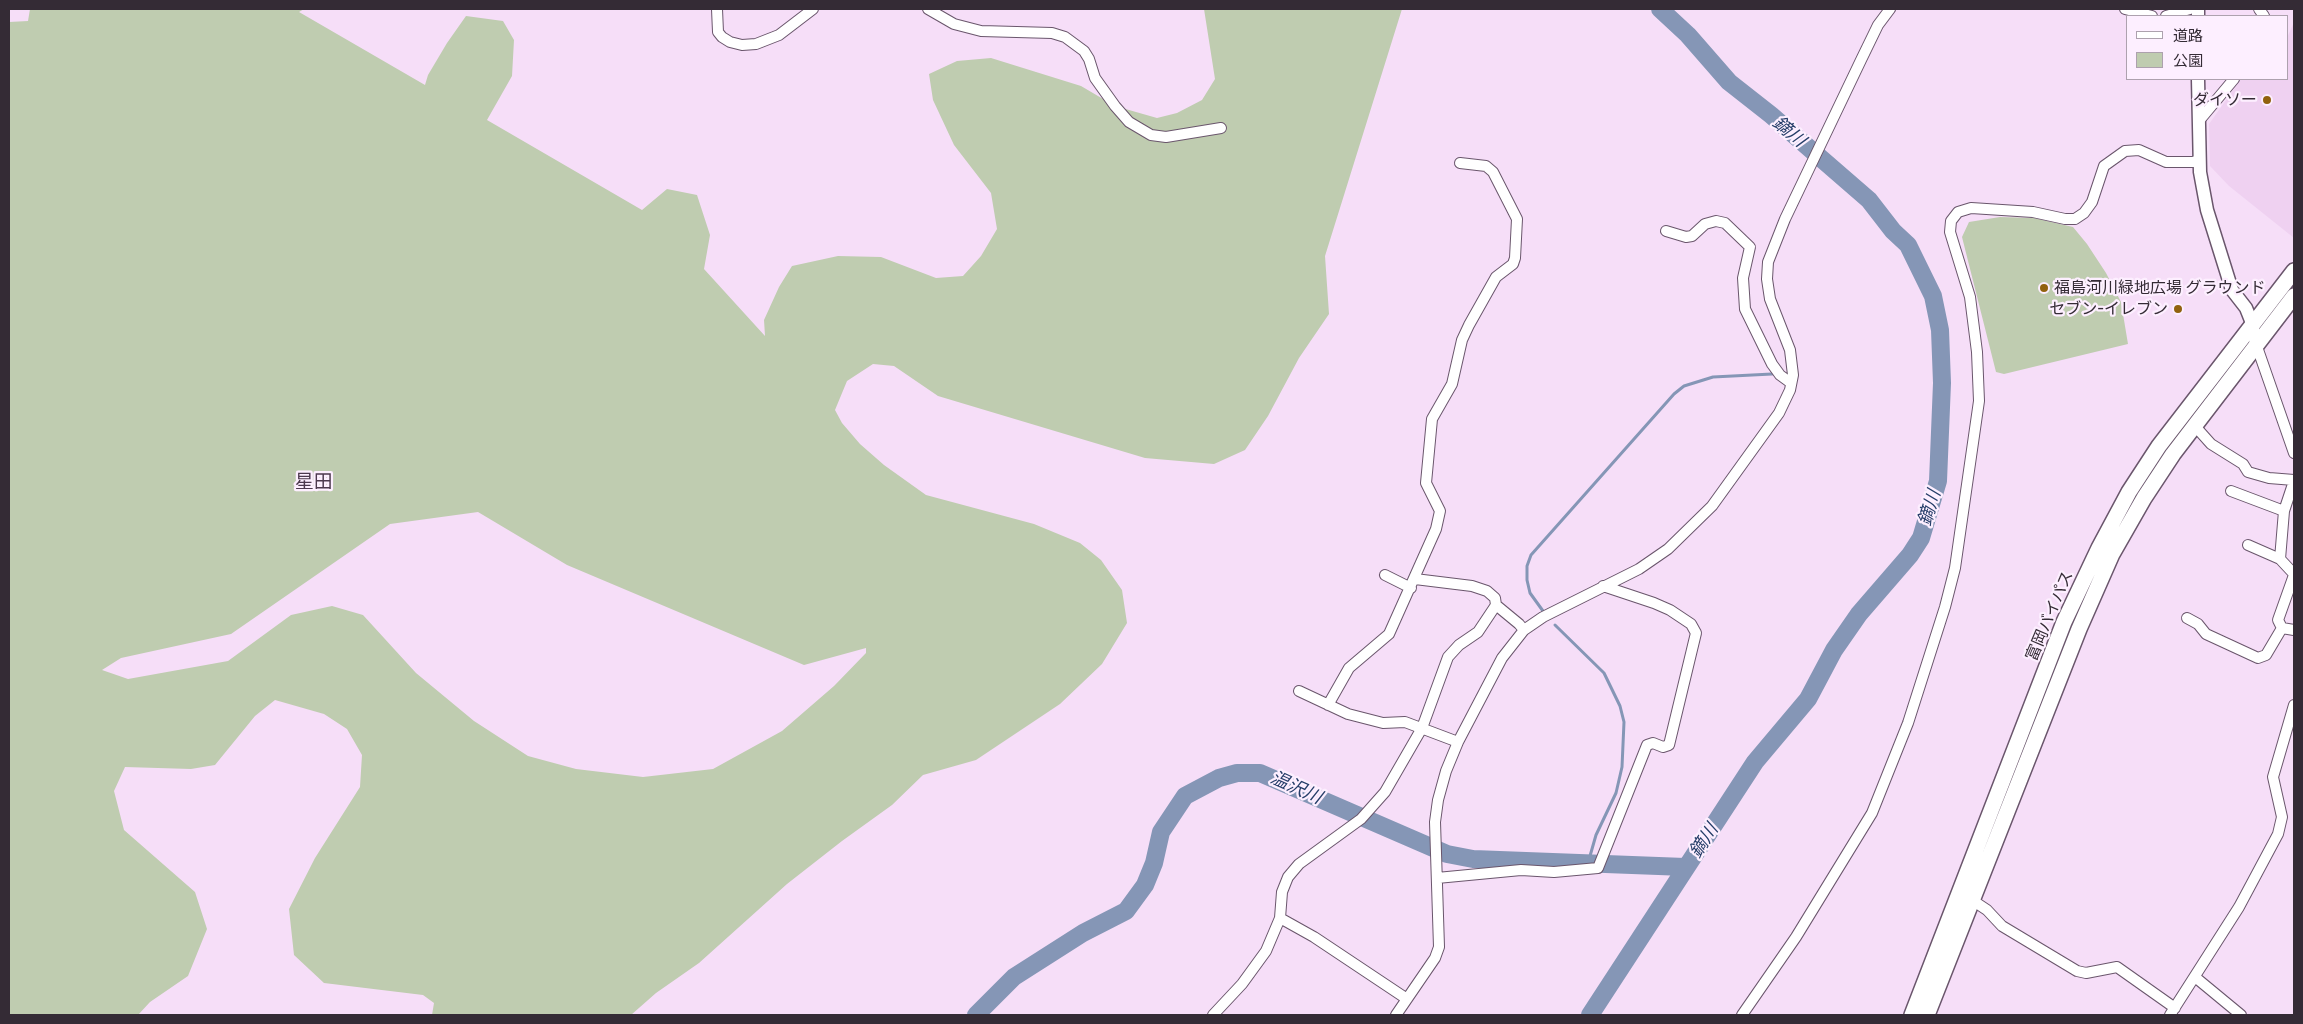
<!DOCTYPE html>
<meta charset="utf-8">
<style>
body{margin:0}
#map{position:relative;width:2303px;height:1024px;overflow:hidden;background:#f6def8;font-family:Cabin,"Noto Sans JP",sans-serif}
canvas{display:block}
.frame{position:absolute;inset:0;border:10px solid #342b35;pointer-events:none}
.legend{position:absolute;left:2126px;top:15px;width:162px;height:65px;box-sizing:border-box;background:#fdefff;border:1px solid #ada1ae;margin:0;padding:6px 9px;list-style:none;font-size:15px;color:#342b35}
.legend li{display:flex;align-items:center;gap:10px;height:25px}
.legend b{width:25px;border:1px solid #ada1ae}
</style>
<div id="map">
<canvas width="2303" height="1024"></canvas>
<div class="frame"></div>
<ul class="legend">
<li><b style="height:6px;background:#fff"></b>道路</li>
<li><b style="height:14px;background:#bfccb0"></b>公園</li>
</ul>
</div>
<script>
const c = document.querySelector('canvas').getContext('2d');
c.lineJoin = 'round';
function fillPath(path, color) { c.fillStyle = color; c.fill(path, 'evenodd'); }
const toPath = rows => new Path2D(rows.map(r => 'M' + r).join(''));
function strokePath(path, color, width, dash) { c.strokeStyle = color; c.lineWidth = width; c.lineCap = dash ? 'butt' : 'round'; c.setLineDash(dash || []); c.stroke(path); }
function drawText(font, color, halo, rows, align = 'center') {
  c.font = font + ' Cabin,"Noto Sans JP",sans-serif'; c.lineWidth = 4.5; c.setLineDash([]); c.textBaseline = 'middle'; c.strokeStyle = halo; c.fillStyle = color; for (const [text, x, y, turn = 0] of rows) {
    c.save(); c.translate(x, y); c.rotate((+turn || 0) * Math.PI / 180); c.textAlign = isNaN(turn) ? turn : align; if (halo) c.strokeText(text, 0, 0); c.fillText(text, 0, 0); c.restore();
  }
}
const built = toPath([
 [2294,22,2294,238,2229,186,2210,166,2209,124,2241,79,2287,79,2287,38]
]);
const green = toPath([
 [30,9,304,9,299,12,425,85,428,75,447,43,466,16,503,21,514,40,512,76,487,120,642,210,667,189,697,195,710,235,704,269,765,336,764,320,779,287,792,266,838,256,881,257,936,278,963,276,981,256,997,229,991,193,954,145,933,100,929,74,957,61,991,58,1081,86,1115,106,1157,118,1177,113,1202,100,1215,79,1204,9,1402,9,1325,256,1329,314,1299,358,1268,416,1245,450,1214,464,1145,458,938,396,894,366,873,364,847,381,835,410,842,423,860,444,884,465,926,495,1034,524,1080,543,1101,560,1122,590,1127,623,1102,664,1060,704,976,760,923,775,892,805,842,841,787,884,699,963,656,993,631,1015,432,1015,434,1003,423,995,324,983,294,955,289,909,315,858,360,787,362,755,347,729,324,714,275,700,255,716,215,765,191,769,125,767,114,791,124,830,195,892,207,929,188,976,150,1002,138,1015,9,1015,9,22,28,21],
 [478,512,567,565,804,665,866,648,866,653,834,686,782,731,713,769,643,777,576,769,528,756,474,721,416,673,363,615,332,606,291,615,228,661,128,679,102,670,121,658,231,634,390,524],
 [2000,217,2034,218,2073,227,2087,244,2106,273,2121,302,2128,344,2004,374,1996,372,1962,237,1969,222]
]);
const stream = toPath([
 [1543,611,1530,593,1527,580,1527,566,1531,555,1674,394,1684,386,1713,377,1772,374],
 [1555,625,1604,673,1620,706,1624,722,1622,767,1616,793,1596,835,1588,863]
]);
const river = toPath([
 [976,1015,1014,977,1083,933,1126,911,1145,885,1154,863,1161,832,1185,796,1219,778,1237,773,1260,773,1447,854,1473,859,1685,867],
 [1590,1015,1755,762,1808,699,1834,650,1859,614,1910,555,1921,538,1938,481,1942,383,1940,330,1933,296,1908,245,1893,231,1869,200,1771,115,1729,82,1688,35,1660,9]
]);
const minor = toPath([
 [717,9,718,32,722,37,730,42,742,45,756,44,779,35,813,9],
 [928,9,954,24,981,31,1052,33,1065,37,1084,51,1089,59,1095,78,1115,106,1129,122,1151,135,1166,137,1221,128],
 [2125,9,2152,16],
 [2259,9,2264,16],
 [2166,16,2190,9],
 [2198,122,2234,79],
 [1666,231,1686,237,1692,236,1705,224,1716,221,1725,223,1750,247,1743,278,1745,309,1772,364,1780,375,1791,383],
 [2256,344,2294,453],
 [2194,425,2211,444,2243,464,2248,472,2269,478,2294,480],
 [2231,491,2284,511],
 [2248,545,2280,559,2294,574],
 [2280,559,2284,511,2294,481],
 [1385,575,1411,588],
 [1496,605,1519,624,1524,630],
 [2187,618,2198,624,2206,634,2258,658,2266,655,2282,628,2294,630],
 [2282,628,2278,620,2294,575],
 [1299,691,1348,714,1383,723,1405,722,1458,742],
 [1328,705,1349,668,1389,634,1436,529,1440,511,1426,483,1432,419,1452,384,1462,340,1469,325,1496,277,1513,264,1515,258,1517,219,1493,172,1486,166,1460,163],
 [1437,878,1521,870,1554,872,1598,868,1647,745,1653,743,1663,747,1669,745,1696,633,1691,624,1670,610,1654,603,1603,586],
 [1972,900,1987,910,2002,926,2077,971,2086,973,2117,967,2175,1008],
 [1280,918,1314,937,1407,999],
 [2195,977,2241,1015],
 [1213,1015,1242,984,1266,951,1280,918,1282,892,1288,877,1299,864,1361,819,1385,792,1422,728,1448,657,1459,645,1478,632,1496,605,1495,598,1487,591,1472,586,1415,579],
 [1396,1015,1435,958,1439,947,1435,822,1438,800,1446,771,1458,742,1502,658,1524,630,1543,617,1639,569,1668,549,1712,506,1779,413,1790,390,1793,375,1790,350,1770,299,1767,279,1768,262,1785,219,1861,60,1878,25,1890,9],
 [1742,1015,1796,937,1872,813,1908,723,1945,607,1955,568,1979,401,1977,352,1970,297,1950,232,1951,221,1958,212,1971,208,2033,212,2065,219,2075,219,2084,213,2092,202,2104,166,2125,151,2139,150,2166,162,2193,162,2199,160],
 [2170,1015,2239,907,2278,834,2282,817,2273,777,2294,705]
]);
const major = toPath([
 [2198,9,2198,16],
 [2198,79,2200,172,2207,210,2232,290,2246,308,2252,323,2256,344]
]);
const highway = toPath([
 [1912,1015,2064,622,2099,548,2129,492,2159,446,2294,271],
 [1927,1015,2079,629,2112,554,2144,498,2173,454,2294,296]
]);
const markers = [
 [2267,100,5,"#91620e"],
 [2044,288,5,"#91620e"],
 [2178,309,5,"#91620e"]
];
const poiNames = [
 ["ダイソー",2257,100],
 ["福島河川緑地広場 グラウンド",2054,288,"left"],
 ["セブン-イレブン",2168,309]
];
const streetNames = [
 ["富岡バイパス",2050,616,-67]
];
const waterNames = [
 ["鏑川",1789,132,40],
 ["鏑川",1930,508,-73],
 ["温沢川",1296,788,24],
 ["鏑川",1704,841,-57]
];
const quarterNames = [
 ["星田",314,482]
];
fillPath(built, '#efd1f1');
fillPath(green, '#bfccb0');
strokePath(stream, '#8596b6', 3);
strokePath(river, '#8596b6', 18);
strokePath(minor, '#6a566c', 12);
strokePath(major, '#6a566c', 15);
strokePath(highway, '#6a566c', 18);
strokePath(minor, '#fff', 10);
strokePath(major, '#fff', 12);
strokePath(highway, '#fff', 15);
for (const [x, y, r, color] of markers) { const dot = new Path2D(); dot.arc(x, y, r, 0, 2 * Math.PI); c.fillStyle = color; c.fill(dot); strokePath(dot, '#fdefff', 2); }
drawText('16px', '#342b35', '#fdefff', poiNames, 'right');
drawText('16px', '#342b35', '#fdefff', streetNames);
drawText('italic 18px', '#263e69', '#fdefff', waterNames);
drawText('19px', '#4c394e', '#fdefff', quarterNames);
</script>
